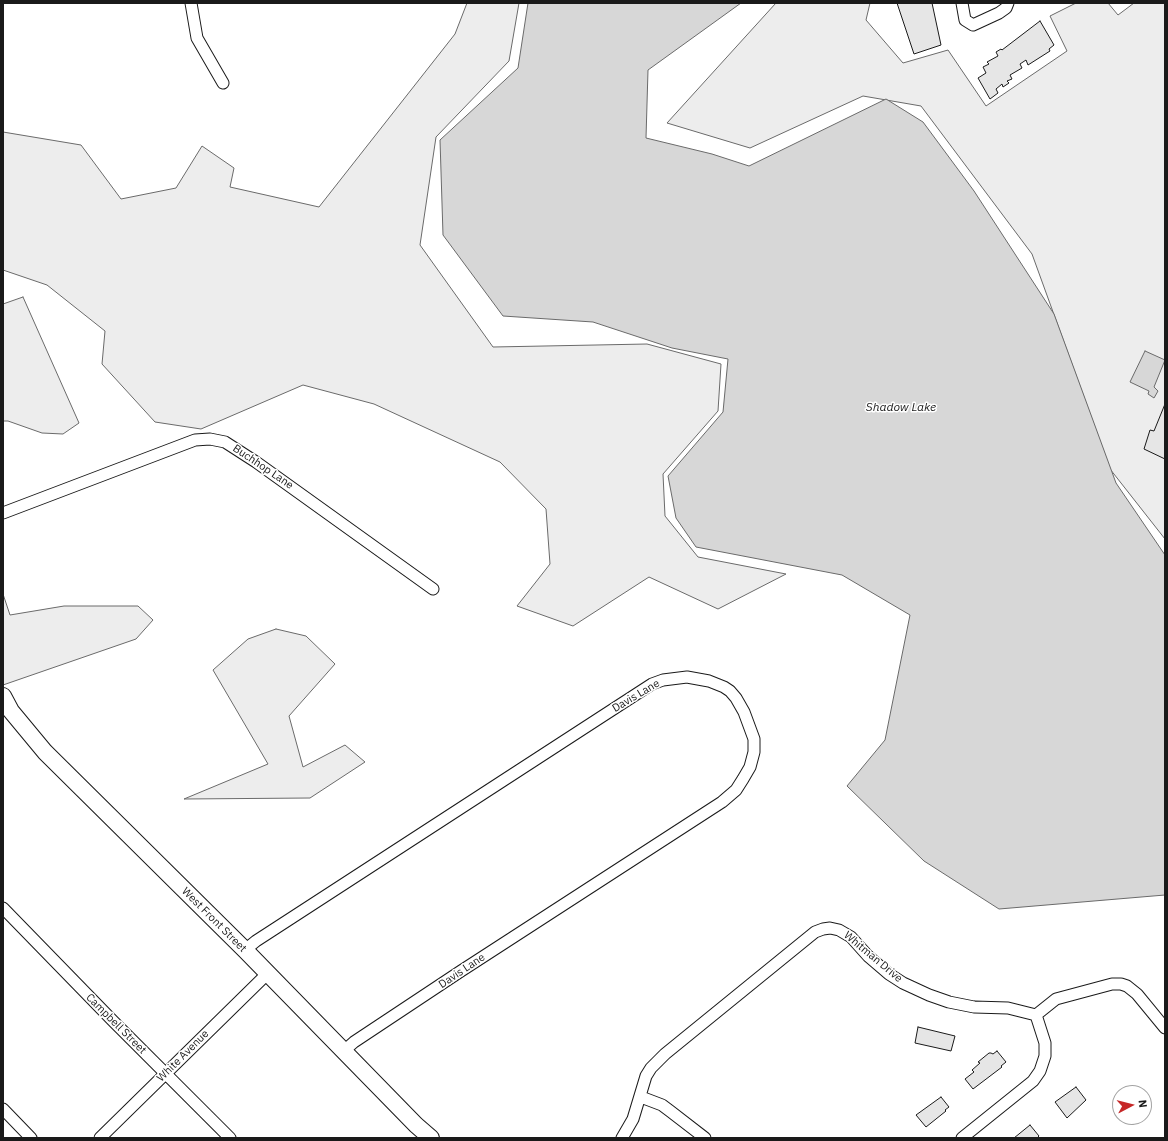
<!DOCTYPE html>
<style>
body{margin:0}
#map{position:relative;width:1168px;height:1141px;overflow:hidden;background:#fff;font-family:"IBM Plex Sans",sans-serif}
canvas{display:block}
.frame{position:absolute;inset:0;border:4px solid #1a1a1a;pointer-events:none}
.north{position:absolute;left:1112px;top:1085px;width:40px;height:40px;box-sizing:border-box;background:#fff;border:1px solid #a3a3a3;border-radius:50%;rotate:83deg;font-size:11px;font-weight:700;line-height:16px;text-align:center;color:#1a1a1a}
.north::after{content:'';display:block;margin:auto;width:14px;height:18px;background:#c62828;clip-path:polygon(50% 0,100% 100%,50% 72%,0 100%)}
</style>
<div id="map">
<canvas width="1168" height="1141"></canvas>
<div class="frame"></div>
<div class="north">N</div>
</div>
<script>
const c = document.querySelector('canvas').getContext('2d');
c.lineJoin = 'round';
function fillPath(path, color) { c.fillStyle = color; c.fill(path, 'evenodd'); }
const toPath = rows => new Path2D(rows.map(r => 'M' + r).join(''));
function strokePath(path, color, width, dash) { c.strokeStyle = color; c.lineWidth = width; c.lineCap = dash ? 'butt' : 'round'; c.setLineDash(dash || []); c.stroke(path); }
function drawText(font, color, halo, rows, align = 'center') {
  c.font = font + ' "IBM Plex Sans",sans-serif'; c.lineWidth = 3; c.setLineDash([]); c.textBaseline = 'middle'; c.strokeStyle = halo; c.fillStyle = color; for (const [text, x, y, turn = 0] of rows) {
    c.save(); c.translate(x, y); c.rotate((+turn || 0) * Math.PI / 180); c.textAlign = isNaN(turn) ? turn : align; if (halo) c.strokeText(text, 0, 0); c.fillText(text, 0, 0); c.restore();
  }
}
const built = toPath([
 [467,3,519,3,509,61,436,137,420,245,493,347,647,344,721,364,718,411,663,474,665,516,698,557,786,574,718,609,649,577,573,626,517,606,550,564,546,509,500,462,374,404,303,385,201,429,155,422,102,364,105,331,47,285,3,270,3,132,81,145,121,199,176,188,202,146,234,168,230,187,319,207,455,34,467,3],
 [776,3,870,3,866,20,903,63,948,50,986,106,1067,51,1050,16,1076,3,1108,3,1118,15,1134,3,1165,3,1165,539,1110,469,1032,254,921,106,863,96,750,148,667,123,776,3],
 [23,297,79,423,63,434,42,433,8,421,3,421,3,304,23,297],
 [3,594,10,615,64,606,138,606,153,620,136,639,3,685,3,594],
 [276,629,306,636,335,664,289,716,303,767,345,745,365,762,310,798,184,799,268,764,213,670,248,639,276,629]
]);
const water = toPath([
 [528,3,741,3,648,70,646,138,712,154,749,166,886,99,923,122,974,191,1054,314,1116,483,1165,555,1165,895,999,909,924,861,847,786,885,740,910,615,842,575,696,547,676,518,668,476,723,412,728,359,672,348,593,322,503,316,443,235,440,140,518,68,528,3],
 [1145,351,1165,360,1154,387,1158,391,1154,398,1148,394,1149,391,1130,382,1145,351]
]);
const building = toPath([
 [897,3,932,3,941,45,914,54,897,3],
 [1040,21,1054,45,1049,49,1050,51,1028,65,1026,60,1020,64,1022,68,1010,75,1012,79,1007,81,1009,83,1003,87,1002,84,996,89,998,93,990,99,978,78,986,73,983,67,989,64,987,62,998,56,996,52,1001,49,1002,50,1040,21],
 [1165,404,1165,459,1144,449,1150,430,1154,431,1165,404],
 [918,1027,955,1036,951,1051,915,1043,918,1027],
 [997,1051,1006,1062,1001,1066,1002,1067,973,1089,965,1079,974,1072,972,1070,980,1063,978,1062,989,1053,991,1053,993,1054,997,1051],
 [1076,1087,1086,1100,1067,1118,1055,1102,1076,1087],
 [941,1097,949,1107,945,1110,946,1111,926,1127,916,1115,941,1097],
 [1030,1125,1039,1136,1037,1138,1014,1138,1030,1125]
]);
const street = toPath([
 [191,3,197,38,223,83],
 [962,3,965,20,973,25,999,13,1006,8,1008,3],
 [3,513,195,440,210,439,225,442,256,462,433,589],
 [3,908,113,1021,230,1138],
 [245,950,256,941,652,684,663,680,687,677,709,681,724,687,730,691,736,698,744,712,754,739,754,752,750,767,743,779,736,790,722,802,461,971,354,1042,344,1051],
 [1036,1015,1056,999,1112,984,1121,984,1127,986,1137,994,1165,1028],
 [641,1097,662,1105,670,1111,705,1138],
 [3,1109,31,1138],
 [100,1138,267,974],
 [622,1138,633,1119,646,1076,651,1068,665,1054,815,932,823,929,830,928,839,930,851,937,868,956,889,974,903,983,929,995,949,1002,974,1007,1008,1008,1036,1015],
 [962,1138,1033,1081,1040,1071,1045,1056,1045,1043,1036,1015]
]);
const secondary = toPath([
 [3,696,11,711,45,752,245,950,416,1125,431,1138]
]);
const streetNames = [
 ["Buchhop Lane",263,467,34],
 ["Davis Lane",636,696,-31],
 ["West Front Street",214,920,45],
 ["Whitman Drive",873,957,40],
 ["Davis Lane",462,971,-34],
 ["Campbell Street",116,1024,45],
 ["White Avenue",183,1056,-45]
];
const waterNames = [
 ["Shadow Lake",901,408]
];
fillPath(built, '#ededed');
strokePath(built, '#6a6a6a', 1);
fillPath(water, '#d7d7d7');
strokePath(water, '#6a6a6a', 1);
fillPath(building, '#e6e6e6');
strokePath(building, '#1a1a1a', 1);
strokePath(street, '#1a1a1a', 13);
strokePath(secondary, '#1a1a1a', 18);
strokePath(street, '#fff', 11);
strokePath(secondary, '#fff', 16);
drawText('11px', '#1a1a1a', '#fff', streetNames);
drawText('italic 12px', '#1a1a1a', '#fff', waterNames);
</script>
